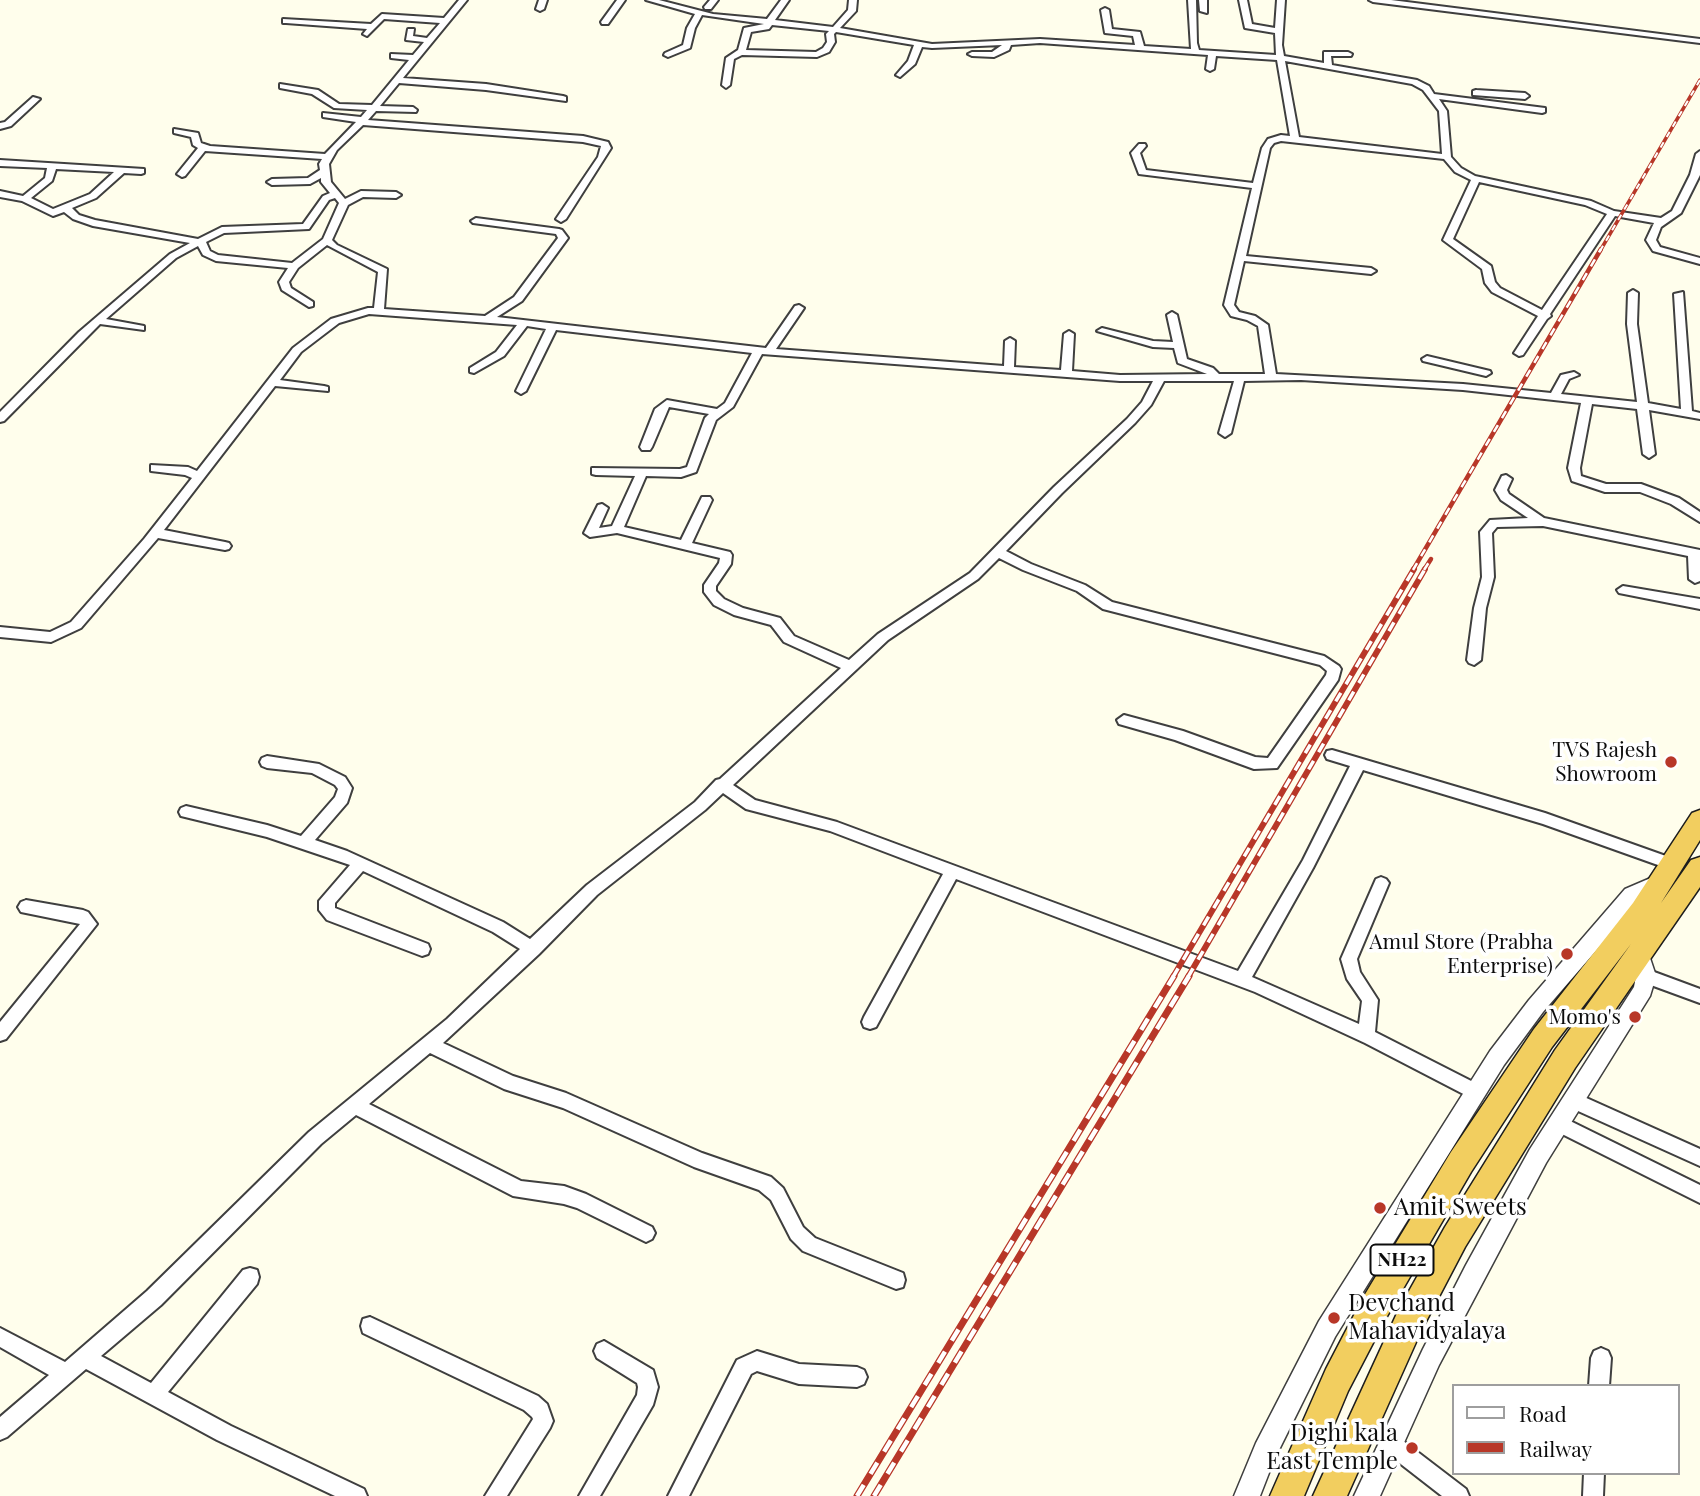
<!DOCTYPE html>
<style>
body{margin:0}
#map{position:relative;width:1700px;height:1496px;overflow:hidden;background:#fffeec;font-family:"Playfair Display",serif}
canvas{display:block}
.legend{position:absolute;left:1452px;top:1384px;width:228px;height:91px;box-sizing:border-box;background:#fff;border:2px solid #9e9e9e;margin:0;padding:9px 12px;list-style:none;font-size:21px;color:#0c0c0c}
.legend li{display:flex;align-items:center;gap:14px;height:35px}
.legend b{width:35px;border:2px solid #9e9e9e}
</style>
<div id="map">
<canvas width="1700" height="1496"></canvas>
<ul class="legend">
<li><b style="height:9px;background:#fff"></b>Road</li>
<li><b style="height:9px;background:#b83728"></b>Railway</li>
</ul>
</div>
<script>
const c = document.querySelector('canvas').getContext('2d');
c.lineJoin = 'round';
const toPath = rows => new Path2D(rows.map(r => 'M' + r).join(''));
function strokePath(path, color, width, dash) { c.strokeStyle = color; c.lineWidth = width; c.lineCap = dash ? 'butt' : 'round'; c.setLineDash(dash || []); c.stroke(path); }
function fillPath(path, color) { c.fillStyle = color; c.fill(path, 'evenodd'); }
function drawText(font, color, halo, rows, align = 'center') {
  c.font = font + ' "Playfair Display",serif'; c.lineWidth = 7; c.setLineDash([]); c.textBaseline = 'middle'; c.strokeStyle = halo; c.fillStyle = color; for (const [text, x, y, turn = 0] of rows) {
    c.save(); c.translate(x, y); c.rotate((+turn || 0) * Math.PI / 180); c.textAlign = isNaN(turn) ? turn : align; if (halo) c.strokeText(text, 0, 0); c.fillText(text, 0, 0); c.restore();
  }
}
const minor = toPath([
 [459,0,467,0,403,78,486,84,563,96,566,97,566,101,486,90,399,83,380,106,413,107,417,110,416,112,376,111,368,120,583,136,608,142,611,148,566,219,561,222,556,219,598,157,601,146,583,142,363,125,337,150,329,164,331,182,345,199,361,191,396,192,401,195,396,198,363,197,348,205,332,240,337,245,387,269,384,309,485,316,514,297,558,238,556,234,473,223,471,221,476,218,559,229,562,230,568,238,522,301,497,317,766,348,795,306,799,305,804,308,776,349,1004,366,1005,341,1010,338,1015,341,1014,367,1061,370,1064,334,1069,331,1074,334,1072,371,1120,375,1207,374,1178,363,1174,348,1153,347,1097,331,1102,328,1153,341,1173,342,1167,315,1172,312,1177,315,1187,359,1213,368,1219,374,1265,374,1258,326,1247,320,1231,316,1224,305,1252,188,1139,174,1131,153,1139,144,1145,144,1146,146,1140,153,1146,170,1253,183,1262,148,1268,139,1281,135,1290,136,1277,60,1216,56,1214,69,1210,71,1206,69,1208,55,1040,43,1011,45,1009,50,994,57,972,56,968,54,972,52,992,52,1002,45,932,48,922,47,915,64,900,77,896,75,908,61,914,45,836,32,834,34,835,42,829,52,817,57,742,55,734,59,730,85,726,88,722,85,726,58,738,50,744,28,764,24,702,15,695,28,690,48,668,57,664,55,665,53,683,45,687,28,695,14,646,0,659,0,713,14,767,19,781,0,789,0,775,20,833,27,848,10,849,0,857,0,856,11,840,28,932,44,1040,39,1135,45,1133,36,1105,33,1101,10,1105,8,1109,10,1112,29,1140,32,1144,46,1191,49,1188,0,1196,0,1197,43,1199,50,1276,55,1275,33,1245,28,1239,0,1247,0,1252,24,1275,28,1277,0,1285,0,1282,45,1284,56,1324,63,1324,52,1348,52,1352,54,1351,56,1331,56,1332,65,1417,80,1429,86,1434,94,1545,108,1545,112,1542,113,1439,99,1447,111,1451,157,1461,168,1475,176,1591,201,1614,211,1661,218,1672,211,1690,175,1696,154,1700,151,1700,175,1681,213,1661,227,1656,240,1660,247,1700,258,1700,264,1653,251,1646,240,1654,223,1615,216,1550,314,1551,316,1547,319,1523,355,1519,356,1514,353,1538,316,1492,292,1485,283,1482,269,1443,240,1471,180,1455,172,1444,159,1281,141,1274,143,1270,148,1246,256,1371,268,1376,271,1371,274,1244,261,1234,305,1239,312,1255,316,1268,325,1276,374,1463,384,1551,393,1561,375,1574,372,1579,375,1569,379,1561,394,1637,402,1627,324,1628,293,1633,290,1638,293,1637,324,1648,403,1681,409,1674,294,1683,292,1692,411,1700,413,1700,419,1649,410,1655,454,1649,458,1643,454,1637,409,1592,404,1580,468,1581,476,1606,484,1641,484,1679,498,1700,512,1700,522,1671,504,1640,492,1605,492,1572,481,1568,468,1581,403,1463,390,1301,380,1244,381,1231,433,1225,437,1219,433,1234,381,1164,381,1151,405,1135,423,1062,493,1006,551,1031,564,1085,585,1112,602,1324,656,1339,666,1341,669,1338,680,1277,768,1254,769,1175,740,1119,724,1117,720,1124,715,1183,731,1255,757,1268,758,1326,675,1327,671,1320,665,1103,609,1077,591,1023,570,999,558,978,579,888,640,733,785,755,800,837,822,1238,971,1303,860,1350,766,1327,759,1325,755,1327,751,1332,750,1545,813,1677,860,1679,864,1677,868,1672,870,1543,824,1363,770,1313,868,1252,977,1359,1024,1362,1001,1347,979,1341,959,1376,879,1381,877,1386,879,1389,883,1357,959,1360,972,1378,1000,1375,1032,1481,1086,1483,1092,1481,1098,1475,1100,1365,1043,1255,992,956,879,876,1027,870,1029,864,1027,862,1022,864,1017,943,874,830,831,746,809,723,793,705,810,597,895,539,954,443,1043,513,1076,566,1093,702,1153,771,1177,783,1188,803,1227,815,1238,903,1273,905,1280,903,1287,896,1289,803,1251,791,1239,771,1200,759,1190,694,1167,563,1108,504,1089,430,1053,369,1104,521,1181,564,1186,586,1194,652,1227,655,1233,652,1239,646,1242,577,1208,564,1204,513,1196,356,1115,321,1144,161,1305,101,1356,151,1383,243,1270,250,1268,257,1270,259,1277,257,1284,168,1392,231,1426,364,1489,367,1496,335,1496,217,1440,86,1369,7,1437,0,1440,0,1417,49,1375,0,1347,0,1328,65,1362,147,1291,309,1132,447,1019,520,949,493,932,363,871,335,903,335,908,428,944,430,949,428,954,422,956,327,920,319,910,319,901,350,865,267,837,181,816,179,812,181,808,186,806,267,825,301,836,335,797,338,789,335,785,312,773,267,768,262,766,260,762,262,758,267,756,319,764,345,777,352,788,347,803,315,840,347,851,503,922,530,939,587,885,695,802,716,780,720,779,841,668,784,642,771,625,734,615,714,605,704,592,704,585,719,563,720,558,617,533,590,537,584,533,598,505,602,504,608,508,599,528,612,526,635,476,596,475,592,474,592,468,680,469,687,467,705,418,709,414,669,407,652,447,650,450,642,450,640,447,655,409,667,400,717,409,725,403,752,353,556,330,526,391,521,394,516,391,546,329,527,326,504,356,474,373,470,372,470,368,496,352,517,325,369,314,339,323,301,352,280,380,324,386,328,387,328,391,275,386,164,530,225,542,229,543,231,546,229,549,225,550,158,538,81,628,51,642,0,637,0,627,50,632,71,622,144,539,192,478,185,475,151,471,151,465,188,467,197,471,293,348,331,319,368,308,374,308,378,272,327,245,298,268,289,282,291,288,313,302,313,306,309,307,282,290,279,282,288,268,216,261,203,255,198,246,176,258,106,319,144,326,144,330,100,324,4,421,0,422,0,412,79,332,170,254,190,243,93,226,73,219,64,212,53,216,22,201,0,197,0,191,23,196,45,178,47,168,0,166,0,160,144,169,144,173,141,174,124,173,96,198,72,208,79,215,95,220,198,239,222,227,303,224,323,196,330,193,321,182,321,178,310,184,272,185,267,182,272,179,308,178,320,170,319,164,322,159,205,151,185,176,182,177,177,174,198,148,193,145,191,137,174,133,174,129,198,133,201,143,210,146,325,154,356,122,323,117,323,113,361,117,367,110,334,108,312,94,280,88,280,84,318,90,339,104,372,105,409,60,391,58,391,54,413,55,424,42,406,40,408,29,414,29,413,36,427,38,440,23,384,19,367,36,363,34,367,29,286,23,283,23,283,19,371,24,382,14,444,18,459,0],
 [772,25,829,31,826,34,827,42,823,48,816,52,746,50,751,32,769,29,772,25],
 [1285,61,1412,84,1423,90,1439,111,1442,154,1299,137,1285,61],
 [56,169,114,172,90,194,53,209,31,198,52,181,56,169],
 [1479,182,1585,205,1607,214,1542,310,1500,288,1495,282,1491,266,1453,239,1479,182],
 [335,198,339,203,323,239,292,263,218,255,210,251,206,242,224,233,309,229,329,200,335,198],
 [762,354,1120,381,1153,381,1142,402,1127,419,1054,487,970,573,878,634,849,660,794,636,780,618,743,608,724,599,716,591,716,586,731,564,732,555,730,552,692,543,712,500,710,497,702,497,681,540,624,527,646,476,681,477,696,472,716,420,733,407,762,354],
 [539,0,547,0,544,9,540,11,536,9,539,0],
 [617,0,625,0,608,24,602,24,601,22,617,0],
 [710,0,718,0,711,9,705,9,704,7,710,0],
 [1199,0,1207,0,1207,13,1200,11,1199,0],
 [1369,0,1391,0,1700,39,1700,43,1373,2,1369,0],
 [1476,90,1525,93,1529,96,1525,99,1473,95,1473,91,1476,90],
 [33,97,40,99,11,126,0,129,0,123,5,122,33,97],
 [1427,356,1490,371,1491,373,1486,376,1423,361,1422,359,1427,356],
 [1506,475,1512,479,1507,490,1509,494,1544,518,1700,550,1700,581,1695,583,1689,579,1688,556,1543,526,1497,527,1492,533,1494,577,1486,608,1481,660,1474,665,1469,663,1467,660,1474,608,1482,577,1480,532,1490,520,1528,518,1501,500,1495,490,1502,476,1506,475],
 [1623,586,1700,599,1700,609,1619,593,1617,590,1623,586],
 [26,900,83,910,88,912,97,924,6,1039,0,1041,0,1022,80,924,21,912,18,907,21,902,26,900],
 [1646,969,1700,989,1700,1003,1640,981,1638,976,1640,971,1646,969],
 [1573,1092,1700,1149,1700,1166,1567,1106,1565,1100,1567,1094,1573,1092],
 [1558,1115,1700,1185,1700,1203,1552,1129,1549,1123,1552,1117,1558,1115],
 [370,1317,538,1396,547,1404,553,1421,550,1428,507,1496,485,1496,533,1419,532,1417,524,1410,363,1333,361,1326,363,1319,370,1317],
 [604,1341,653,1370,658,1387,653,1405,600,1496,579,1496,637,1395,638,1387,637,1383,597,1358,594,1351,597,1344,604,1341],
 [1601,1348,1608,1351,1611,1358,1609,1386,1589,1386,1591,1358,1594,1351,1601,1348],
 [757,1351,799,1364,857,1367,864,1370,867,1377,864,1384,857,1387,799,1384,757,1371,751,1374,689,1496,668,1496,737,1360,757,1351],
 [1391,1434,1398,1437,1466,1489,1469,1496,1442,1496,1384,1451,1381,1444,1384,1437,1391,1434],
 [1584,1473,1604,1473,1603,1496,1583,1496,1584,1473]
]);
const tertiary = toPath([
 [1660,874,1667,876,1669,882,1667,888,1639,901,1543,1012,1504,1065,1335,1337,1274,1460,1260,1496,1234,1496,1256,1443,1319,1321,1490,1051,1529,1000,1625,889,1660,874],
 [1640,946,1647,949,1656,976,1650,996,1546,1163,1439,1365,1380,1496,1354,1496,1423,1349,1466,1265,1530,1149,1634,987,1636,976,1630,955,1633,949,1640,946]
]);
const trunk = toPath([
 [1700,810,1700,840,1661,903,1691,860,1700,857,1700,887,1575,1068,1465,1247,1421,1331,1347,1496,1313,1496,1399,1309,1445,1227,1555,1050,1631,944,1552,1047,1471,1172,1386,1318,1348,1391,1304,1496,1270,1496,1326,1369,1364,1296,1451,1152,1534,1029,1633,903,1692,813,1700,810]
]);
const railFar3 = toPath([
 [1600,251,1700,80]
]);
const railFar2 = toPath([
 [1413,570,1601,249],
 [1424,570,1431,559]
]);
const railFar1 = toPath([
 [1173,977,1414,569],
 [1188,977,1425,569]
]);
const rail = toPath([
 [857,1496,1174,976],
 [874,1496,1189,976]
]);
const markers = [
 [1671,762,7,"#b83728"],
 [1567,954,7,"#b83728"],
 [1635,1017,7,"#b83728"],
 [1380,1208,7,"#b83728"],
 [1334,1318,7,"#b83728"],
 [1412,1448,7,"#b83728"]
];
const shields = [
 [1402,1260,63]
];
const shieldNames = [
 ["NH22",1402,1260]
];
const poiNames = [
 ["TVS Rajesh",1657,750],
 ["Showroom",1657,774],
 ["Amul Store (Prabha",1553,942],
 ["Enterprise)",1553,966],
 ["Momo's",1621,1017]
];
const nearPoinames = [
 ["Amit Sweets",1394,1208],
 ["Devchand",1348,1304],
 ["Mahavidyalaya",1348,1332],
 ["Dighi kala",1398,1434,"right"],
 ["East Temple",1398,1462,"right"]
];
strokePath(minor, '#3f3f3f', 4);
strokePath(tertiary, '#3f3f3f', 3);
strokePath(trunk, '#1d1d1d', 3);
fillPath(minor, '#fff');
fillPath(tertiary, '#fff');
fillPath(trunk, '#f2ce5f');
strokePath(railFar3, '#b83728', 3.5);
strokePath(railFar2, '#b83728', 4.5);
strokePath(railFar1, '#b83728', 6);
strokePath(rail, '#b83728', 7);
strokePath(railFar3, '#fff', 2, [6]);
strokePath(railFar2, '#fff', 2.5, [8]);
strokePath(railFar1, '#fff', 3.5, [10]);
strokePath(rail, '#fff', 4.5, [13]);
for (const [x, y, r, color] of markers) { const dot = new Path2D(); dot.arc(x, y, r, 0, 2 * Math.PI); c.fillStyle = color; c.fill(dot); strokePath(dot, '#fff', 2.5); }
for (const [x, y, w] of shields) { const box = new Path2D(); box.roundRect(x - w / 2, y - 15.5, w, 31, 5); c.fillStyle = '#fff'; c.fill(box); strokePath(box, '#0c0c0c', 2); }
drawText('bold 19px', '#0c0c0c', null, shieldNames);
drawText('21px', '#0c0c0c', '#fff', poiNames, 'right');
drawText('24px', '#0c0c0c', '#fff', nearPoinames, 'left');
</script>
